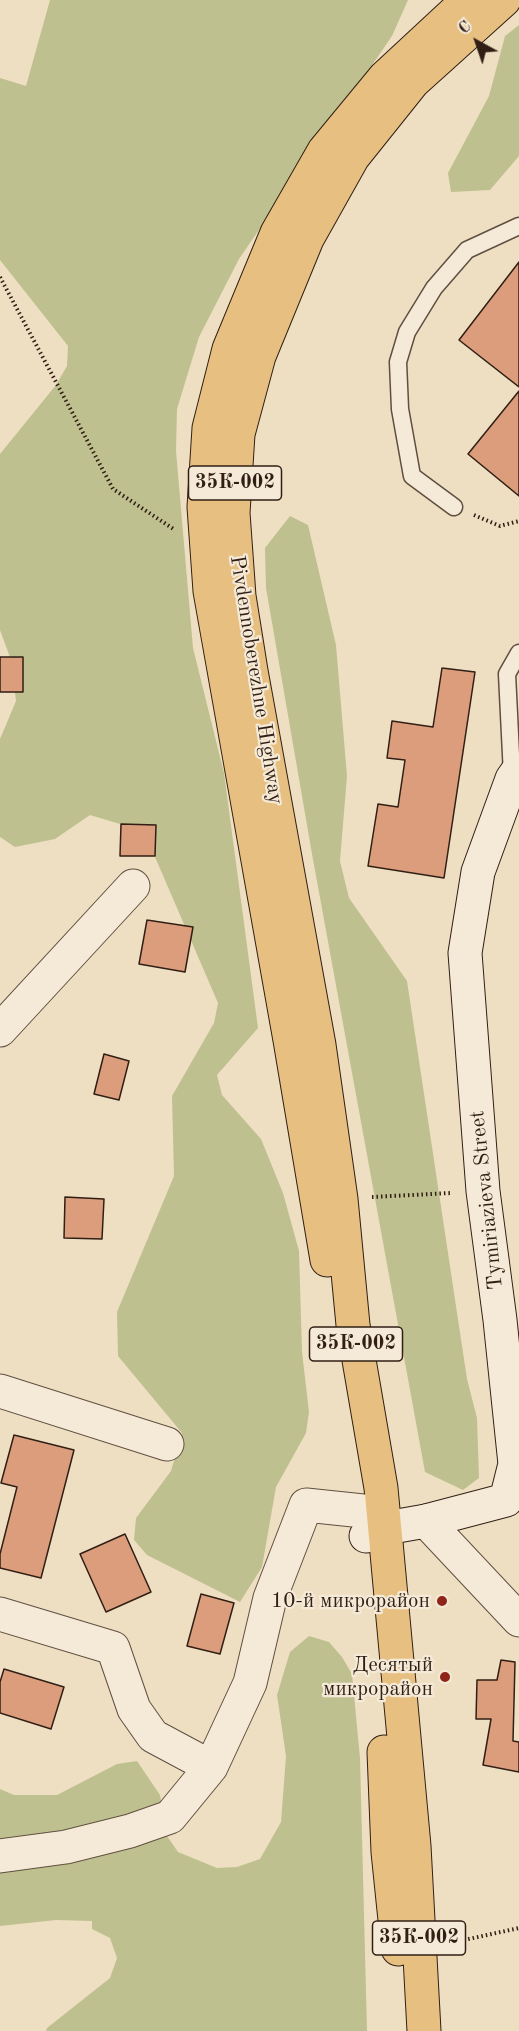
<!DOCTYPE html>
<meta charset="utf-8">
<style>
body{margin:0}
#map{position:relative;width:519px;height:2031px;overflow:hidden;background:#eedfc2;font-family:"Old Standard TT",serif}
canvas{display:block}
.north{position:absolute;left:447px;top:12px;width:60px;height:60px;-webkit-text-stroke:4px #f4ead7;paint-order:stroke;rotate:320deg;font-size:16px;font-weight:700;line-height:24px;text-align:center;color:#311f15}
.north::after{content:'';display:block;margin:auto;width:21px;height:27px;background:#311f15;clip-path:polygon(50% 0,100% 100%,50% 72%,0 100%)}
</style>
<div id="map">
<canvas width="519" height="2031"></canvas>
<div class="north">С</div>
</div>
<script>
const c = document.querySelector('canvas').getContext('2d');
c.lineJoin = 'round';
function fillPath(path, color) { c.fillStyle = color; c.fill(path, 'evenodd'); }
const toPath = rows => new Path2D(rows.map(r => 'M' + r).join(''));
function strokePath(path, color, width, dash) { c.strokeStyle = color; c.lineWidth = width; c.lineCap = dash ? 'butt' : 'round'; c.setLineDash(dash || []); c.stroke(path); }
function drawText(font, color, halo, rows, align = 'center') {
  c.font = font + ' "Old Standard TT",serif'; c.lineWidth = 4.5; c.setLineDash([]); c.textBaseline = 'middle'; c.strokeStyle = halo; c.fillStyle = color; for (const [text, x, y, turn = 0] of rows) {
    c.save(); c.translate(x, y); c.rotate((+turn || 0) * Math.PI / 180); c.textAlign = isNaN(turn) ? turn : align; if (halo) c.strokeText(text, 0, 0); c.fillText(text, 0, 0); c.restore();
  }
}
const green = toPath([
 [50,0,408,0,392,36,239,259,199,337,177,409,176,451,193,648,224,773,258,1028,217,1075,222,1095,261,1139,283,1193,299,1251,302,1352,309,1412,306,1433,276,1487,262,1567,240,1602,147,1555,134,1540,136,1518,171,1471,182,1433,118,1356,117,1312,174,1176,172,1096,214,1023,218,1003,155,857,130,827,90,815,55,839,15,847,0,837,0,739,16,701,11,660,0,630,0,454,56,385,67,366,68,346,0,260,0,78,26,86],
 [519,25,519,156,490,190,451,192,448,173,489,96,505,36],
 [290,516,308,525,336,645,347,776,340,861,349,898,407,981,467,1379,477,1418,479,1478,463,1490,425,1472,312,854,266,588,265,548],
 [309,1636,329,1642,342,1657,352,1674,360,1758,367,2031,46,2031,47,2028,110,1978,117,1958,110,1938,92,1929,92,1921,56,1920,0,1926,0,1789,14,1795,57,1795,117,1764,137,1761,160,1795,167,1836,178,1852,217,1868,237,1867,260,1859,281,1822,286,1756,277,1695,290,1652]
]);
const building = toPath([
 [519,262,519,387,459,340,519,262],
 [519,391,519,496,468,454,519,391],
 [0,657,23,657,23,692,0,692,0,657],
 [442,668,475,672,444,878,368,866,378,804,398,807,405,760,387,758,392,721,433,727,442,668],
 [121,824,156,825,155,856,120,856,121,824],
 [147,920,193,927,185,972,139,964,147,920],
 [104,1054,129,1061,119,1100,94,1094,104,1054],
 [65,1197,104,1199,102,1239,64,1238,65,1197],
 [14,1435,74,1450,41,1578,0,1568,0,1554,17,1487,1,1483,14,1435],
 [125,1534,151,1592,106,1612,80,1554,125,1534],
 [201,1594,234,1603,220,1654,187,1646,201,1594],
 [501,1660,515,1662,513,1741,519,1742,519,1772,483,1765,491,1719,476,1719,477,1680,497,1680,501,1660],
 [4,1669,64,1687,51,1729,0,1713,0,1682,4,1669]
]);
const path = toPath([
 [0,277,113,489,175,530],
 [474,515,500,526,519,521],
 [372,1197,451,1193],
 [455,1942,519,1928]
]);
const lane = toPath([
 [454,507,412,476,400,409,398,362,407,332,434,288,467,250,519,226],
 [512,775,507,674,519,653]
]);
const street = toPath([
 [0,1030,133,886],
 [0,1391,167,1444],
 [426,1521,519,1620],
 [0,1614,113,1648,134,1709,153,1736,211,1767],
 [0,1856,66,1847,130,1831,170,1817,211,1767,250,1683,270,1598,306,1505,363,1511]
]);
const secondary = toPath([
 [366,1536,386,1528,426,1521,506,1500,515,1464,500,1320,483,1191,465,953,478,872,512,779,519,769]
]);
const highway = toPath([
 [327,1260,290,1040,210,591,204,507,209,428,229,349,277,233,324,151,385,77,468,0],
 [384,1752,388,1852,398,1949],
 [424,2031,414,1846,381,1488,353,1325,341,1199,319,1045,251,671,239,596,233,513,238,434,259,356,307,239,353,157,413,82,504,0]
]);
const markers = [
 [442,1601,6,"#8f2418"],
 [445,1677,6,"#8f2418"]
];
const shields = [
 [235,483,93],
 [356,1344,93],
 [419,1938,93]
];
const shieldNames = [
 ["35К-002",235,483],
 ["35К-002",356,1344],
 ["35К-002",419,1938]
];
const streetNames = [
 ["Pivdennoberezhne Highway",256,680,81],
 ["Tymiriazieva Street",487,1200,-96]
];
const poiNames = [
 ["10-й микрорайон",430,1601],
 ["Десятый",433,1665],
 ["микрорайон",433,1689]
];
fillPath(green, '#bfc08f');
fillPath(building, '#db9d7b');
strokePath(building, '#311f15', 1.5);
strokePath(lane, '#604f40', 19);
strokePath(street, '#604f40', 35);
strokePath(secondary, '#311f15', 35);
strokePath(highway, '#311f15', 35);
strokePath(path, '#311f15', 4, [1.5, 3]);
strokePath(lane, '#f4ead7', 16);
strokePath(street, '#f4ead7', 33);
strokePath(secondary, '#f4ead7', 33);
strokePath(highway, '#e7c081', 33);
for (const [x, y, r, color] of markers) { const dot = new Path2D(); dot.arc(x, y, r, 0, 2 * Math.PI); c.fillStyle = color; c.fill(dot); strokePath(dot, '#f4ead7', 2); }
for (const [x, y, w] of shields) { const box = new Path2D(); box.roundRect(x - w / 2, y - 17, w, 34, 4.5); c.fillStyle = '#f4ead7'; c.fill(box); strokePath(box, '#311f15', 1.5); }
drawText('bold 20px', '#311f15', null, shieldNames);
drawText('21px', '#311f15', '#f4ead7', streetNames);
drawText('21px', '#311f15', '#f4ead7', poiNames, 'right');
</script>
